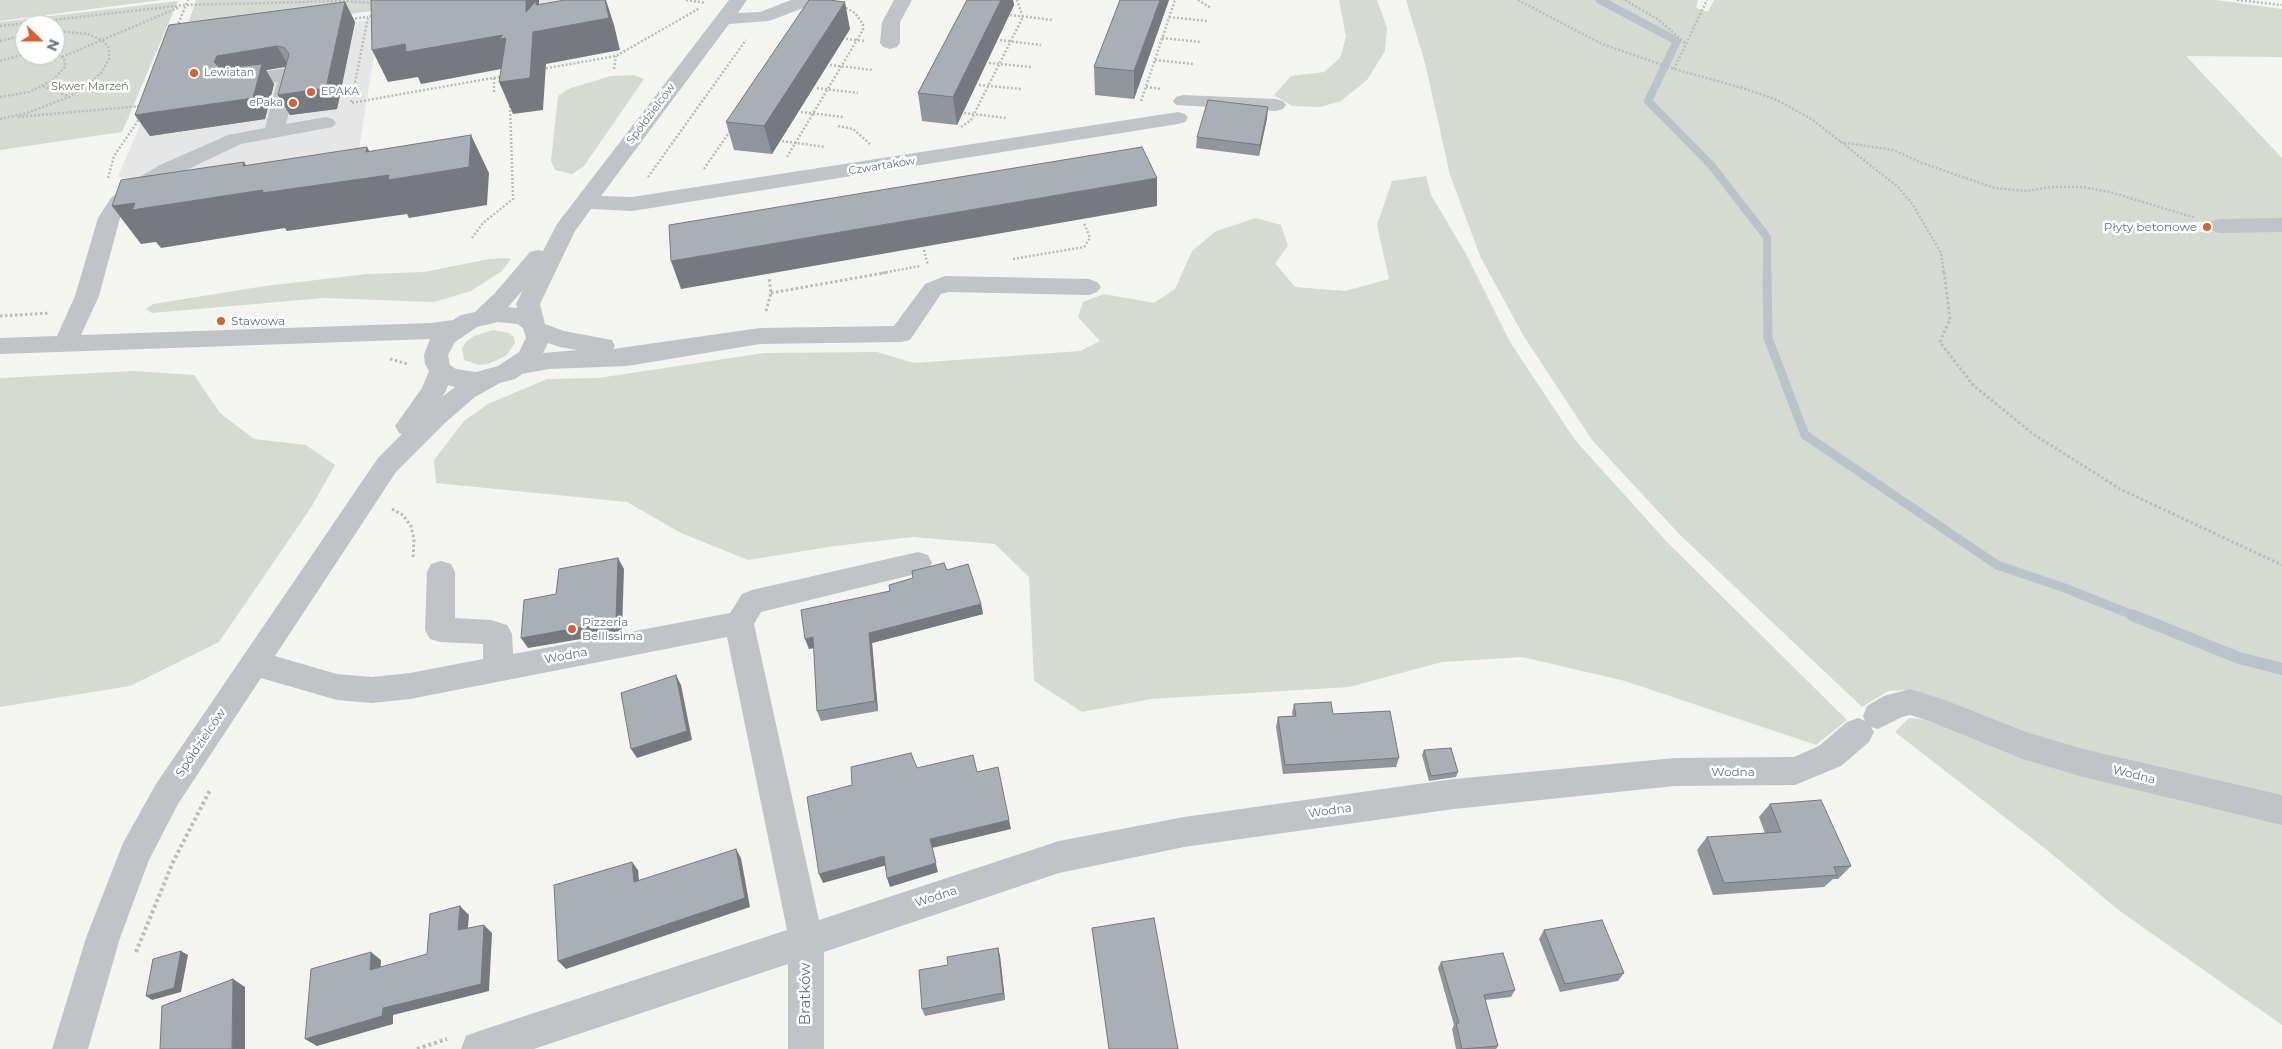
<!DOCTYPE html>
<meta charset="utf-8">
<style>
body{margin:0}
#map{position:relative;width:2282px;height:1049px;overflow:hidden;background:#f4f5f1;font-family:Montserrat,sans-serif}
canvas{display:block}
.north{position:absolute;left:15px;top:15px;width:50px;height:50px;box-sizing:border-box;background:#fff;border:1px solid #c1c7cc;border-radius:50%;rotate:112deg;font-size:14px;font-weight:700;line-height:20px;text-align:center;color:#657380}
.north::after{content:'';display:block;margin:auto;width:18px;height:22px;background:#d8612d;clip-path:polygon(50% 0,100% 100%,50% 72%,0 100%)}
</style>
<div id="map">
<canvas width="2282" height="1049"></canvas>
<div class="north">N</div>
</div>
<script>
const c = document.querySelector('canvas').getContext('2d');
c.lineJoin = 'round';
function fillPath(path, color) { c.fillStyle = color; c.fill(path, 'evenodd'); }
const toPath = rows => new Path2D(rows.map(r => 'M' + r).join(''));
function strokePath(path, color, width, dash) { c.strokeStyle = color; c.lineWidth = width; c.lineCap = dash ? 'butt' : 'round'; c.setLineDash(dash || []); c.stroke(path); }
function drawText(font, color, halo, rows, align = 'center') {
  c.font = font + ' Montserrat,sans-serif'; c.lineWidth = 5; c.setLineDash([]); c.textBaseline = 'middle'; c.strokeStyle = halo; c.fillStyle = color; for (const [text, x, y, turn = 0] of rows) {
    c.save(); c.translate(x, y); c.rotate((+turn || 0) * Math.PI / 180); c.textAlign = isNaN(turn) ? turn : align; if (halo) c.strokeText(text, 0, 0); c.fillText(text, 0, 0); c.restore();
  }
}
const built = toPath([
 [491,0,562,0,562,2,378,30,359,149,155,186,118,176,176,43,381,19]
]);
const green = toPath([
 [0,0,161,0,0,21],
 [196,0,438,0,387,9,184,36],
 [1339,0,1377,0,1387,28,1385,51,1367,80,1341,101,1320,107,1292,106,1274,95,1291,76,1324,72,1340,58,1346,37],
 [1406,0,1698,0,1696,8,1708,12,1714,0,2216,0,2282,9,2282,57,2186,56,2282,158,2282,221,2191,222,2200,232,2282,231,2282,799,2021,736,1907,690,1888,691,1862,707,1679,534,1592,440,1523,335,1480,256,1450,175,1425,63],
 [178,1,122,132,0,150,0,22],
 [25,25,55,25,55,55,25,55],
 [634,75,644,79,584,166,572,174,555,170,551,161,558,96,568,89,611,76],
 [1426,176,1431,195,1466,254,1510,342,1575,440,1667,542,1847,720,1816,745,1625,681,1522,657,1442,662,1349,687,1151,699,1082,712,1034,681,1029,577,995,544,913,537,835,546,748,560,681,533,627,502,436,483,434,460,464,421,488,404,547,379,598,378,764,353,877,352,914,363,1080,351,1100,341,1078,317,1083,302,1104,294,1154,303,1175,289,1192,251,1216,231,1256,218,1281,225,1288,246,1275,263,1295,287,1345,291,1389,279,1377,225,1392,181],
 [506,258,511,259,502,271,471,291,434,302,324,298,152,313,146,309,153,304,265,286,367,274,424,272,489,259],
 [493,330,509,333,514,337,515,343,506,356,488,364,479,365,464,360,462,348,467,341,474,336],
 [134,371,194,375,220,413,254,439,306,445,335,465,312,506,219,642,130,686,0,707,0,378],
 [1909,718,1930,720,2282,822,2282,1025,2121,912,2047,850,1895,732]
]);
const streamFar2 = toPath([
 [1600,0,1677,41,1648,101,1711,165,1767,237,1767,273]
]);
const streamFar1 = toPath([
 [1767,272,1768,338,1805,435,1997,565,2062,587,2135,616]
]);
const stream = toPath([
 [2132,615,2239,658,2282,669]
]);
const pathFar2 = toPath([
 [686,0,706,3],
 [1198,0,1211,8],
 [1518,0,1602,44,1674,69,1746,89,1777,100,1813,120,1898,187,1913,205,1941,253,1944,273],
 [1625,0,1659,20,1686,44],
 [2237,0,2282,5],
 [375,15,368,17,351,103,504,76],
 [1010,15,1053,20],
 [1169,17,1207,21],
 [351,19,368,17],
 [0,26,185,5,343,1,374,3],
 [177,27,188,0],
 [1162,38,1201,42],
 [846,39,864,41],
 [1000,40,1041,45],
 [0,41,25,35],
 [62,57,180,7],
 [1155,60,1194,64],
 [0,61,25,54],
 [989,63,1031,67],
 [830,65,873,70],
 [542,69,616,56,700,8],
 [614,69,616,56],
 [1674,69,1707,0],
 [494,78,494,92],
 [979,85,1021,89],
 [43,86,68,96],
 [1146,87,1162,89],
 [817,88,858,93],
 [0,97,29,92,53,80,65,67,65,61,62,57,55,54],
 [1141,101,1175,0],
 [801,112,843,117],
 [964,113,1007,118],
 [18,117,141,106],
 [0,119,27,113,69,97,89,84,102,72,109,59,109,48,102,40,88,34,55,31],
 [838,126,853,129,870,144],
 [961,127,971,120,1023,17,1017,0],
 [782,141,825,147],
 [1840,142,1893,150,1922,163,1995,188,2026,191,2051,187,2082,187,2110,192,2196,218],
 [787,157,863,30,863,24,855,13,843,6],
 [704,169,730,131],
 [648,177,746,40],
 [108,178,114,156,140,118],
 [472,238,483,223,513,199,510,105],
 [924,250,928,265],
 [1013,259,1084,247,1090,238,1084,223],
 [882,273,920,266]
]);
const pathFar1 = toPath([
 [1944,272,1950,319,1940,342,1973,385,2033,434,2120,489,2282,565],
 [771,293,889,272],
 [766,311,771,293,769,277],
 [0,316,50,313],
 [390,359,408,364],
 [392,509,403,515,411,526,414,539,413,559]
]);
const path = toPath([
 [136,952,173,862,210,790],
 [417,1049,447,1039]
]);
const minor = toPath([
 [729,0,747,0,738,13,760,12,791,0,817,0,814,4,769,21,729,24,601,196,632,197,1178,112,1185,114,1188,118,1185,122,1178,124,632,211,591,209,575,231,540,304,545,324,564,331,612,340,615,346,613,349,760,328,894,326,925,284,945,276,1089,279,1097,282,1101,287,1097,292,1089,295,948,292,941,294,910,340,901,342,760,344,627,366,549,369,522,374,515,379,500,383,475,397,445,423,396,472,275,656,337,674,372,677,410,673,483,659,483,644,440,642,430,639,425,630,427,572,431,564,441,561,451,564,455,572,455,618,491,620,507,625,512,634,513,654,730,613,742,594,752,590,918,552,928,555,932,563,928,571,761,612,754,624,819,920,1059,841,1184,817,1454,779,1675,758,1794,757,1819,746,1847,722,1858,718,1865,721,1863,716,1867,706,1884,696,1910,689,1945,700,2026,732,2083,749,2282,795,2282,825,2083,777,2023,759,1929,721,1910,715,1902,717,1878,729,1871,727,1874,732,1869,742,1841,766,1795,785,1675,786,1454,809,1184,847,1059,873,824,952,824,1049,788,1049,788,964,534,1049,461,1049,466,1036,479,1031,787,930,727,637,410,699,372,703,337,700,261,678,178,804,149,860,120,938,88,1049,52,1049,86,938,123,843,156,784,378,458,402,434,399,433,395,426,422,388,429,371,425,364,424,355,430,339,0,354,0,338,57,336,75,296,98,218,111,198,131,182,160,165,228,135,265,128,277,82,238,87,231,85,228,81,231,77,238,75,289,68,296,70,299,74,286,124,326,117,333,119,336,123,333,127,241,144,176,175,147,192,127,208,120,218,99,296,81,335,431,323,453,320,461,315,475,312,495,293,530,252,538,250,543,251,557,224,729,0],
 [523,290,516,304,517,308,508,307,523,290],
 [498,322,517,324,523,328,526,338,519,352,498,366,476,372,456,369,450,365,448,355,455,342,477,327,498,322],
 [548,343,560,347,578,350,543,353,548,343],
 [448,385,455,387,442,397,446,391,448,385],
 [894,0,912,0,900,22,900,43,897,47,890,49,883,47,880,43,882,22,894,0],
 [1183,95,1276,99,1283,101,1286,105,1283,109,1276,111,1176,105,1173,101,1176,97,1183,95],
 [2282,218,2282,232,2220,233,2212,231,2209,226,2212,221,2220,219,2282,218]
]);
const wall = toPath([
 [967,0,1013,0,1014,5,957,125,922,121,918,93],
 [1169,0,1134,99,1095,95,1094,67],
 [345,2,355,22,337,109,290,115,278,95,286,67,266,70,274,84,265,119,150,136,135,115],
 [850,29,772,154,734,150,726,122],
 [1267,118,1259,156,1196,148,1197,137],
 [947,570,981,604,983,614,872,643,878,711,821,721,817,711,814,648,809,649,890,591],
 [1294,704,1333,714,1399,758,1396,767,1283,774,1276,727,1278,717,1293,716,1292,713],
 [1424,750,1458,772,1456,777,1429,781,1422,755],
 [1770,804,1851,866,1838,879,1833,879,1824,887,1713,895,1697,850,1707,837,1765,833,1759,817],
 [1092,928,1178,1049,1109,1049],
 [1544,930,1624,973,1618,981,1560,992,1539,939],
 [998,948,1000,956,1005,1000,925,1016,922,1009,948,965],
 [1441,962,1515,990,1511,997,1485,1000,1498,1046,1496,1049,1456,1049,1452,1029,1454,1025,1438,968]
]);
const shadedWall = toPath([
 [526,0,539,0,539,8,606,0,614,25,620,50,546,64,543,110,513,114,499,82,526,12],
 [1001,0,1013,0,1014,5,957,125,953,97],
 [1160,0,1169,0,1134,99,1134,71],
 [345,2,355,22,337,109,290,115,278,95],
 [845,2,850,29,772,154,764,126],
 [503,35,506,38,512,67,421,84,418,77,388,82,372,50,405,44],
 [277,46,289,66,266,70,274,84,265,119,150,136,135,115,226,82,214,62,217,56],
 [1268,107,1267,118,1259,156,1260,145],
 [471,135,489,173,487,205,409,218,407,214,287,231,285,228,161,248,156,242,141,244,112,206,243,166,244,162,262,190,366,152,367,147,383,176],
 [1157,178,1157,206,681,289,671,261],
 [618,558,624,569,622,632,528,648,521,638],
 [981,604,983,614,872,643,878,711,875,701,869,633],
 [813,637,817,647,809,649,805,639],
 [676,675,681,685,692,740,637,758,631,749],
 [1009,820,1011,829,932,848,938,872,890,887,887,878,930,839],
 [736,849,741,858,750,907,566,969,558,961],
 [884,856,887,865,823,883,819,874],
 [632,862,638,870,640,891,634,882],
 [460,906,469,915,467,939,458,930],
 [484,925,492,933,489,991,393,1015,393,1024,317,1046,305,1039,383,1008],
 [998,948,1000,956,1005,1000,1003,993],
 [181,951,188,955,181,992,152,1000,146,996],
 [371,952,381,960,380,978,370,970],
 [233,979,245,987,245,1049,232,1049]
]);
const building = toPath([
 [371,0,526,0,526,12,536,1,536,5,565,0,605,0,609,18,533,32,530,78,499,82,506,38,499,39,503,35,406,52,405,44,372,50,371,0],
 [809,0,829,0,845,2,764,126,726,122,809,0],
 [967,0,1001,0,953,97,918,93,967,0],
 [1120,0,1160,0,1134,71,1094,67,1120,0],
 [345,2,326,88,278,95,289,54,285,48,277,46,217,56,214,62,218,66,225,68,262,64,253,98,135,115,169,25,345,2],
 [1208,100,1268,107,1260,145,1197,137,1208,100],
 [471,135,469,167,388,180,389,175,262,193,263,190,132,210,135,203,112,206,121,180,244,162,243,166,367,147,366,152,471,135],
 [1142,147,1157,178,671,261,669,225,1142,147],
 [618,558,616,621,521,638,524,600,556,594,559,569,618,558],
 [944,563,947,570,968,564,981,604,869,633,875,701,817,711,813,637,805,639,801,610,890,591,889,585,913,578,912,571,944,563],
 [676,675,687,731,631,749,621,693,676,675],
 [1331,702,1333,714,1390,711,1399,758,1285,765,1278,717,1296,716,1294,704,1331,702],
 [1451,748,1458,772,1431,776,1424,750,1451,748],
 [911,753,917,768,973,755,977,772,998,767,1009,820,930,839,936,863,887,878,884,856,819,874,807,797,852,785,851,767,911,753],
 [1821,800,1851,866,1834,867,1837,875,1724,883,1707,837,1781,832,1770,804,1821,800],
 [736,849,745,898,558,961,554,885,632,862,634,882,736,849],
 [460,906,458,930,484,925,481,984,383,1008,382,1016,305,1039,311,969,371,952,370,970,427,954,430,914,460,906],
 [1154,918,1178,1049,1109,1049,1092,928,1154,918],
 [1602,920,1624,973,1565,984,1544,930,1602,920],
 [998,948,1003,993,922,1009,919,970,948,965,947,957,998,948],
 [181,951,174,988,146,996,153,959,181,951],
 [1503,953,1515,990,1484,995,1498,1046,1462,1049,1456,1023,1459,1023,1441,962,1503,953],
 [233,979,232,1049,160,1049,162,1006,233,979]
]);
const markers = [
 [194,73,5,"#d8612d"],
 [311,92,5,"#d8612d"],
 [293,103,5,"#d8612d"],
 [2207,227,5,"#d8612d"],
 [221,321,5,"#d8612d"],
 [572,629,5,"#d8612d"]
];
const farPoinames = [
 ["Lewiatan",204,73],
 ["EPAKA",321,92],
 ["ePaka",283,103,"right"]
];
const farParknames = [
 ["Skwer Marzeń",90,87]
];
const farStreetnames = [
 ["Spółdzielców",651,114,-53],
 ["Czwartaków",882,166,-9]
];
const poiNames = [
 ["Płyty betonowe",2197,227,"right"],
 ["Stawowa",231,321],
 ["Pizzeria",582,622],
 ["Bellissima",582,636]
];
const streetNames = [
 ["Wodna",566,656,-11],
 ["Spółdzielców",201,743,-56],
 ["Wodna",1733,772],
 ["Wodna",2134,775,14],
 ["Wodna",1330,811,-8],
 ["Wodna",936,897,-18]
];
const nearStreetnames = [
 ["Bratków",806,994,-90]
];
fillPath(built, '#e5e6e5');
fillPath(green, '#d5dbd2');
strokePath(streamFar2, '#bac3c8', 8);
strokePath(streamFar1, '#bac3c8', 9);
strokePath(stream, '#bac3c8', 12);
strokePath(pathFar2, '#babcbe', 2.5, [2, 2]);
strokePath(pathFar1, '#babcbe', 3, [2.5, 2.5]);
strokePath(path, '#babcbe', 4, [3, 3]);
fillPath(minor, '#c0c4c7');
fillPath(wall, '#91969c');
fillPath(shadedWall, '#767a7f');
fillPath(building, '#a9afb5');
strokePath(building, '#767a7f', 1);
for (const [x, y, r, color] of markers) { const dot = new Path2D(); dot.arc(x, y, r, 0, 2 * Math.PI); c.fillStyle = color; c.fill(dot); strokePath(dot, '#fff', 2); }
drawText('11px', '#657380', '#fff', farPoinames, 'left');
drawText('11px', '#667864', '#fff', farParknames);
drawText('11px', '#657380', '#fff', farStreetnames);
drawText('12px', '#657380', '#fff', poiNames, 'left');
drawText('12px', '#657380', '#fff', streetNames);
drawText('15px', '#657380', '#fff', nearStreetnames);
</script>
